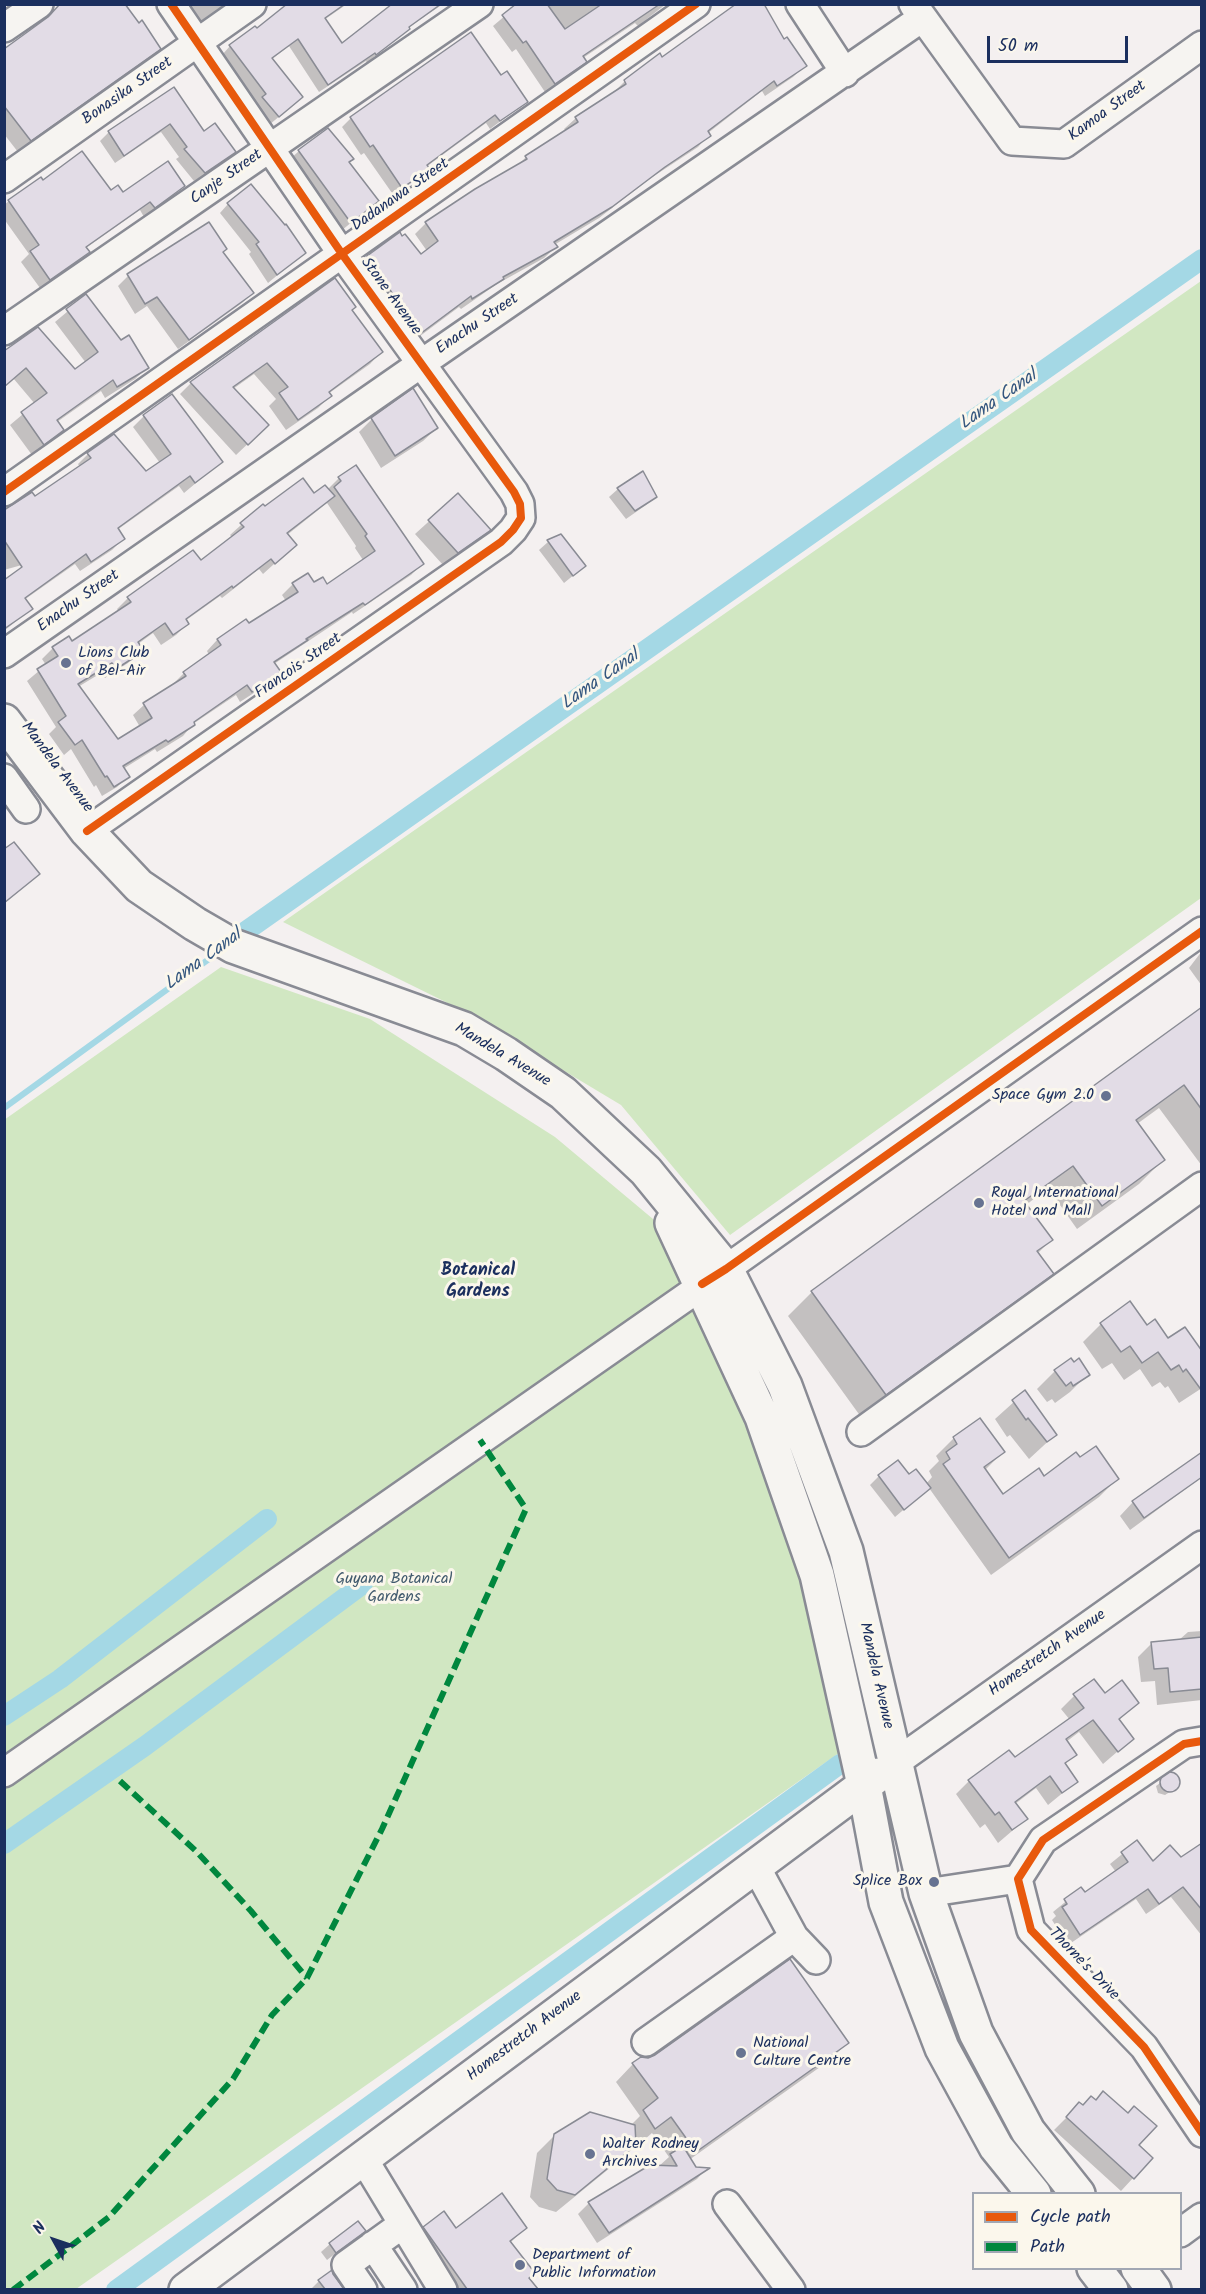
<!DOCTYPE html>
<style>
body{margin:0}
#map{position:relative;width:1206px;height:2294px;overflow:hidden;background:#f4f0f0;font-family:Kalam,sans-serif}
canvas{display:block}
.frame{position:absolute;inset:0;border:6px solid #1b2f5e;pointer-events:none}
.legend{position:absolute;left:972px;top:2192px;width:210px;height:78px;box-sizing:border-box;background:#fbf7ec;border:2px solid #a1a7b3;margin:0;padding:8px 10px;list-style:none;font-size:18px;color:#1b2f5e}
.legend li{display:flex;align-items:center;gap:12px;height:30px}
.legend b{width:30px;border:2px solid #a1a7b3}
.north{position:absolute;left:24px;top:2210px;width:60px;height:60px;-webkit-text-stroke:4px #fbf7ec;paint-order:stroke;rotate:310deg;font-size:16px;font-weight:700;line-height:24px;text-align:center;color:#1b2f5e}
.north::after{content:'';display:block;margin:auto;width:21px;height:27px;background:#1b2f5e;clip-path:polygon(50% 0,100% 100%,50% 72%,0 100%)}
.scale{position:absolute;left:987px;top:36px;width:141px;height:27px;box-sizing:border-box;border:3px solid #1b2f5e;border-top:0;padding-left:8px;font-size:18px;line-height:21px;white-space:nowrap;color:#1b2f5e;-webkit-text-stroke:4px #fbf7ec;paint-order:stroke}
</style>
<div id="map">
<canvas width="1206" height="2294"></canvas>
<div class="frame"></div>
<ul class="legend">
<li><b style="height:8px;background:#e8590c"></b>Cycle path</li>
<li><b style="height:8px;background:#00873e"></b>Path</li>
</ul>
<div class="north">N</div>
<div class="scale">50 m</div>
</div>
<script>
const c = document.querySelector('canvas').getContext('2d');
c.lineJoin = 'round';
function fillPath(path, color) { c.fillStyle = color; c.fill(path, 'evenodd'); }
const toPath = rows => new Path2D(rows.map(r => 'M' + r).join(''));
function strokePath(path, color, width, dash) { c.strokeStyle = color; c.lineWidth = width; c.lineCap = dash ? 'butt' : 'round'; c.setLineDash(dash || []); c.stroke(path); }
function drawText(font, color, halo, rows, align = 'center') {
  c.font = font + ' Kalam,sans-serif'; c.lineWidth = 6; c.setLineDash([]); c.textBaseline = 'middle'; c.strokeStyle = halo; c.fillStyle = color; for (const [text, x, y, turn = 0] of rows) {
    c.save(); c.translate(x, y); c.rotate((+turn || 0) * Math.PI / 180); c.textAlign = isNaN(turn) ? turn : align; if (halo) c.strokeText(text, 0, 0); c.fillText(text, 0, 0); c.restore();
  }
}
const green = toPath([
 [1201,281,1201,898,730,1235,621,1105,466,1012,283,922],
 [221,967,370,1019,555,1137,653,1219,724,1363,795,1559,839,1753,76,2289,5,2289,4,1120]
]);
const shadow = toPath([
 [181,4,227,4,197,25],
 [290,4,347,4,324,20,341,45,394,4,443,4,408,28,367,63,366,61,319,92,289,46,271,60,293,105,269,125,255,106,258,104,222,55,230,46,257,30],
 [519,4,666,4,638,26,635,23,583,58,585,62,575,71,545,92,516,49,512,52,493,26],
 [783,42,805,66,793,77,765,96,762,91,708,133,709,135,698,147,651,178,599,218,554,245,556,247,544,258,497,284,461,309,459,307,408,345,356,268,368,257,420,256,427,251,415,234,426,223,517,166,526,157,566,131,564,129,576,118,613,93,625,81,660,56,662,59],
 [159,49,147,61,18,152,4,134,4,51],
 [501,77,526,102,490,129,486,123,426,167,428,169,419,178,396,193,392,193,364,153,361,155,342,127,351,118],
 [173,89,204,133,234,152,225,161,194,181,176,159,179,157,161,132,115,163,100,141,109,132],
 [299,151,348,163,377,201,341,231,290,159],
 [183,186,173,196,144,217,140,210,86,248,88,252,78,261,40,288,21,262,29,254,4,219,4,205,9,201,110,192,123,194],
 [228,204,304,253,268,283,249,254,251,252,220,213],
 [208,224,221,253,252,293,242,303,178,349,147,306,135,314,118,286,128,276],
 [86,296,120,342,147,368,135,379,105,398,101,391,57,422,62,430,51,441,32,455,10,425,35,404,13,378,4,353,74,371,86,363,55,322],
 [351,310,381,352,370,364,328,394,330,396,318,408,286,430,269,406,276,399,254,374,233,389,255,437,236,455,180,394,191,383],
 [172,396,221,462,184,493,179,486,117,530,123,539,112,550,80,571,75,564,24,600,31,609,4,631,4,582,29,563,4,570,4,512,34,498,80,467,78,464,88,454,146,473,160,463,133,427,144,416],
 [372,419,437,428,423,441,381,468,359,432],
 [643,473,655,497,646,505,626,519,609,497,618,489],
 [339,478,422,564,411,575,353,614,352,612,274,664,279,672,269,683,240,702,236,695,193,724,183,736,157,752,155,749,123,769,128,776,117,787,102,796,96,785,94,787,71,749,64,755,49,734,56,727,27,681,46,665,42,659,53,648,71,643,119,612,117,609,128,598,200,563,233,538,230,535,262,506,265,509,314,495,327,490],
 [327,503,356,546,355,548,363,560,326,586,313,584,308,575,293,584,282,595,286,601,248,625,246,621,217,640,207,651,209,655,184,673,173,684,174,685,144,705,133,715,140,727,117,741,78,687,101,673,105,678,131,661,142,650,138,644,153,633,161,645,176,635,187,624,185,621,220,596,222,598,259,569,263,574,295,545,287,535],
 [458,495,489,530,475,543,443,565,415,534],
 [561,536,575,574,564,583,539,550,548,542],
 [4,851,38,874,4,904],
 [1202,951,1202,986,1189,968],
 [1202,1009,1202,1166,1159,1108,1137,1124,1163,1160,1139,1184,1077,1229,1048,1188,1026,1205,1051,1240,1037,1254,1052,1274,1028,1297,861,1417,788,1316,812,1292],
 [1155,1322,1202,1388,1179,1403,1168,1386,1165,1388,1160,1382,1152,1387,1140,1369,1124,1380,1112,1363,1102,1369,1083,1342,1101,1324,1147,1327],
 [1055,1371,1088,1374,1070,1392,1055,1403,1052,1399,1047,1402,1037,1389],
 [1025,1392,1055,1435,1029,1459,1010,1435,1007,1437,995,1419],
 [980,1420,1003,1452,985,1470,1003,1496,1080,1459,1117,1479,1099,1497,991,1575,929,1488,895,1517,870,1485,879,1476,909,1476,926,1484,932,1477,929,1471,939,1461,936,1456,954,1438],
 [1202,1457,1202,1477,1130,1530,1120,1516,1133,1502],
 [1202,1631,1202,1700,1157,1705,1155,1681,1141,1682,1138,1657,1152,1643,1179,1640,1188,1632],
 [1074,1696,1105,1696,1137,1703,1119,1720,1132,1739,1103,1764,1079,1732,1066,1742,1075,1755,1064,1765,1076,1782,1048,1805,1036,1788,1015,1804,1026,1819,998,1843,985,1824,980,1828,956,1794,969,1781,1014,1759,1070,1720,1061,1709],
 [1174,1773,1178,1778,1176,1788,1165,1795,1158,1793,1156,1786],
 [1137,1842,1152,1863,1180,1859,1202,1845,1202,1936,1171,1897,1146,1914,1136,1899,1068,1945,1052,1920,1056,1916,1053,1912,1081,1889,1084,1894,1116,1872,1110,1864],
 [848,2042,830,2060,689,2160,695,2169,706,2169,697,2179,597,2243,578,2214,589,2203,658,2167,669,2157,652,2133,637,2146,635,2144,616,2163,556,2212,539,2207,530,2197,537,2153,555,2135,631,2125,640,2116,616,2082,633,2064,648,2059],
 [1067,2117,1137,2146,1133,2178,1121,2191,1054,2130],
 [424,2228,455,2230,525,2228,510,2243,528,2278,536,2290,437,2290,406,2246],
 [364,2231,327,2260,321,2252,330,2244],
 [331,2272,342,2290,310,2290,319,2281]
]);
const stream = toPath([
 [4,1108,220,951]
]);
const canal = toPath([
 [246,931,1202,259],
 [4,1716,60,1679,267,1519],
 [4,1844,145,1746,363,1584],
 [116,2290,840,1764]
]);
const building = toPath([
 [60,4,125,4,139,23,142,20,161,49,31,141,4,106,4,49,48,17,60,4],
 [287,4,345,4,325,18,342,43,392,4,441,4,409,27,410,29,376,55,375,53,328,85,298,39,272,58,303,97,279,117,262,97,266,94,229,45,255,26,257,28,287,4],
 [516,4,547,4,565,29,602,4,660,4,583,56,587,62,555,84,526,41,523,43,502,15,516,4],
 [736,4,764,4,784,39,787,37,807,66,777,86,774,81,708,131,711,136,665,167,612,207,554,242,558,247,503,277,504,279,472,299,471,296,420,334,367,256,400,232,402,236,405,234,421,254,438,241,425,222,475,189,527,159,525,156,578,122,575,117,626,84,624,80,660,53,662,57,736,4],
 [471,32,501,75,507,71,528,102,500,121,495,115,427,165,430,169,402,188,373,145,370,147,350,117,471,32],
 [174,87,204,131,215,123,236,152,205,173,184,149,187,147,170,124,124,156,108,131,174,87],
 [328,128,354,159,349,162,379,201,351,223,298,150,328,128],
 [82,151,111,190,118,185,123,192,168,161,185,186,155,208,150,202,86,247,90,252,50,280,30,251,39,245,8,200,41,177,43,180,82,151],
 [251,184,285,225,286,224,306,253,277,275,256,244,259,242,227,203,251,184],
 [209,222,227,249,223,252,254,293,189,340,157,297,145,304,127,274,209,222],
 [335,278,356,307,352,310,383,352,329,392,332,396,298,420,279,393,288,387,267,363,233,387,269,425,248,445,190,382,335,278],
 [86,294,121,340,129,335,149,368,117,387,113,380,57,420,64,430,44,445,21,412,47,393,26,368,4,387,4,351,38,327,75,369,98,352,66,309,86,294],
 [413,388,438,428,395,456,371,418,413,388],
 [172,394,223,462,195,483,190,476,118,528,125,539,91,562,86,554,25,598,33,609,4,629,4,580,22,567,4,540,4,510,32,492,35,496,91,458,87,453,114,434,146,471,171,454,143,415,172,394],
 [356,465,424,564,365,605,363,603,306,639,308,640,274,662,281,672,252,692,247,685,194,722,195,725,168,742,166,740,123,766,130,777,114,787,107,776,105,777,82,740,75,745,58,722,66,716,37,669,58,656,52,647,69,636,72,641,131,602,127,597,193,550,201,560,244,527,240,523,263,504,265,506,303,478,314,493,325,485,335,496,287,533,297,545,275,564,271,559,233,588,232,586,186,619,189,624,173,635,165,623,138,642,144,651,116,669,112,663,78,684,118,739,152,718,143,703,186,676,183,672,221,645,217,639,246,619,249,623,298,592,292,583,308,573,314,582,323,577,327,584,375,551,365,536,367,534,334,487,341,481,338,477,356,465],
 [643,471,657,497,635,511,617,488,643,471],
 [458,493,491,530,458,553,428,520,458,493],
 [561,534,586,566,573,576,547,540,561,534],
 [14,842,40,874,4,903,4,849,14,842],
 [1202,1007,1202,1110,1184,1085,1136,1120,1165,1160,1102,1206,1073,1166,1024,1201,1053,1240,1037,1251,1054,1274,886,1395,811,1291,1202,1007],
 [1130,1301,1147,1325,1155,1319,1168,1338,1185,1327,1202,1351,1202,1391,1186,1369,1183,1372,1179,1365,1171,1370,1158,1352,1142,1363,1130,1346,1121,1352,1100,1323,1130,1301],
 [1071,1358,1074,1362,1079,1358,1090,1375,1073,1386,1071,1382,1066,1386,1054,1370,1071,1358],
 [1025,1390,1057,1435,1047,1442,1028,1418,1026,1420,1012,1400,1025,1390],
 [980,1418,1005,1452,984,1467,1003,1494,1039,1468,1044,1476,1076,1452,1080,1457,1096,1446,1119,1479,1009,1558,943,1464,950,1459,946,1452,957,1444,953,1437,980,1418],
 [1202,1452,1202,1477,1144,1518,1132,1501,1202,1452],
 [898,1460,909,1474,916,1469,931,1488,904,1510,878,1475,898,1460],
 [1202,1637,1202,1689,1170,1692,1168,1668,1154,1669,1151,1642,1202,1637],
 [1094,1679,1105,1693,1122,1680,1139,1703,1119,1719,1134,1739,1118,1752,1093,1720,1066,1739,1077,1755,1065,1763,1078,1782,1062,1793,1050,1776,1015,1802,1028,1819,1012,1830,999,1812,995,1815,968,1780,1009,1750,1015,1757,1084,1708,1073,1694,1094,1679],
 '1160 1782a10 10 0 1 1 20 0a10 10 0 1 1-20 0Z',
 [1137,1840,1153,1861,1170,1845,1181,1857,1202,1843,1202,1910,1183,1887,1159,1904,1148,1889,1080,1935,1062,1907,1067,1904,1064,1899,1081,1887,1085,1892,1128,1862,1121,1852,1137,1840],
 [790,1959,849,2043,696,2152,671,2117,655,2129,643,2110,658,2098,632,2063,641,2057,648,2058,655,2055,790,1959],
 [1103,2091,1128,2113,1134,2106,1157,2126,1139,2145,1153,2158,1134,2179,1066,2117,1079,2102,1083,2105,1091,2096,1096,2100,1103,2091],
 [590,2112,635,2125,636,2145,575,2195,557,2190,547,2179,554,2134,590,2112],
 [683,2146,696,2167,710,2168,609,2233,588,2202,650,2165,677,2166,670,2154,683,2146],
 [502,2193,527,2228,510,2241,535,2273,529,2278,538,2289,467,2289,423,2227,444,2211,456,2228,502,2193],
 [358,2221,366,2231,336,2253,329,2243,358,2221],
 [332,2270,333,2274,344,2289,325,2289,318,2280,332,2270]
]);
const minor = toPath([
 [800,4,845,73],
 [913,4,1012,141,1064,144,1202,45],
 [4,28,39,4],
 [4,179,252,4],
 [4,331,479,4],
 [4,492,696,4],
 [4,654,422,363,922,18],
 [4,778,26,809],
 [87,831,501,542,513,530,521,518,520,504,514,492,342,254,171,4],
 [861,1432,1202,1186],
 [1202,1741,1184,1744,1043,1840,1018,1879,1031,1930,1144,2047,1202,2133],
 [895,1763,1202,1545],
 [4,1773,726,1269,1202,931],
 [755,1865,794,1937,816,1960],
 [926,1893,1018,1879],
 [646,2042,794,1937],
 [363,2158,443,2290],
 [727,2204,791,2290],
 [1180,2233,1202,2217],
 [373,2245,403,2290],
 [363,2290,346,2265,403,2224]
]);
const major = toPath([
 [4,721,87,831,139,886,195,924,233,946,464,1029,506,1054,563,1093,646,1171,726,1269,785,1386,846,1551,926,1893,976,2033,1028,2131,1078,2194],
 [672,1223,762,1417,817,1575,864,1785,886,1902,942,2048,996,2147,1034,2194],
 [1094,2268,1111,2290],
 [1138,2268,1154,2290],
 [186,2290,878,1775]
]);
const quiet = toPath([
 [120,1781,197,1852,251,1911,307,1978],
 [13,2290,109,2217,233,2079,272,2015,307,1978,382,1829,526,1509,480,1440]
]);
const cycleway = toPath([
 [4,492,696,4],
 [87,831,501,542,513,530,521,518,520,504,514,492,342,254,171,4],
 [702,1284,726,1269,1202,931],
 [1202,1741,1184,1744,1043,1840,1018,1879,1031,1930,1144,2047,1202,2133]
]);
const markers = [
 [66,663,6,"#677391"],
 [1106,1096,6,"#677391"],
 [979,1203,6,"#677391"],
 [934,1882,6,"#677391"],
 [741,2053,6,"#677391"],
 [590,2154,6,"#677391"],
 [520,2265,6,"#677391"]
];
const streetNames = [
 ["Bonasika Street",128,92,-35],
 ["Kamoa Street",1108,112,-36],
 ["Canje Street",227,178,-35],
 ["Dadanawa Street",401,196,-35],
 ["Stone Avenue",390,297,54],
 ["Enachu Street",478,325,-34],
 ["Enachu Street",79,602,-35],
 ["Francois Street",299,667,-35],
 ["Mandela Avenue",56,768,53],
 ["Mandela Avenue",502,1056,31],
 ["Homestretch Avenue",1048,1654,-35],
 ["Mandela Avenue",875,1676,77],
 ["Thorne's Drive",1083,1965,46],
 ["Homestretch Avenue",525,2037,-37]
];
const poiNames = [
 ["Lions Club",78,654],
 ["of Bel-Air",78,672],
 ["Space Gym 2.0",1094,1096,"right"],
 ["Royal International",991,1194],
 ["Hotel and Mall",991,1212],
 ["Splice Box",922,1882,"right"],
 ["National",753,2044],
 ["Culture Centre",753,2062],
 ["Walter Rodney",602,2145],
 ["Archives",602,2163],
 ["Department of",532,2256],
 ["Public Information",532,2274]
];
const parkNames = [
 ["Guyana Botanical",394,1580],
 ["Gardens",394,1598]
];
const waterNames = [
 ["Lama Canal",999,401,-35],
 ["Lama Canal",601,681,-35],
 ["Lama Canal",204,961,-36]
];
const neighbourhoodNames = [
 ["Botanical",478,1272],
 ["Gardens",478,1293]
];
fillPath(green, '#d1e7c2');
fillPath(shadow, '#0003');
strokePath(stream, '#a4d8e5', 6);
strokePath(canal, '#a4d8e5', 20);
fillPath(building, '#e2dce6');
strokePath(building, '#898b94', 1.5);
strokePath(minor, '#898b94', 32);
strokePath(major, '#898b94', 38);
strokePath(minor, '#f6f4f1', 27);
strokePath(major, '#f6f4f1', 33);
strokePath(quiet, '#00873e', 6, [12, 6]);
strokePath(cycleway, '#e8590c', 8);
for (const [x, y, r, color] of markers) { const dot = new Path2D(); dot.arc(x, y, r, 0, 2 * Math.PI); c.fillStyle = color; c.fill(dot); strokePath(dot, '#fbf7ec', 2); }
drawText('16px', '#1b2f5e', '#fbf7ec', streetNames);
drawText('16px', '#1b2f5e', '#fbf7ec', poiNames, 'left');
drawText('16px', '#425b6e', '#fbf7ec', parkNames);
drawText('italic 18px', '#34567e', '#fbf7ec', waterNames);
drawText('bold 18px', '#1b2f5e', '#fbf7ec', neighbourhoodNames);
</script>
